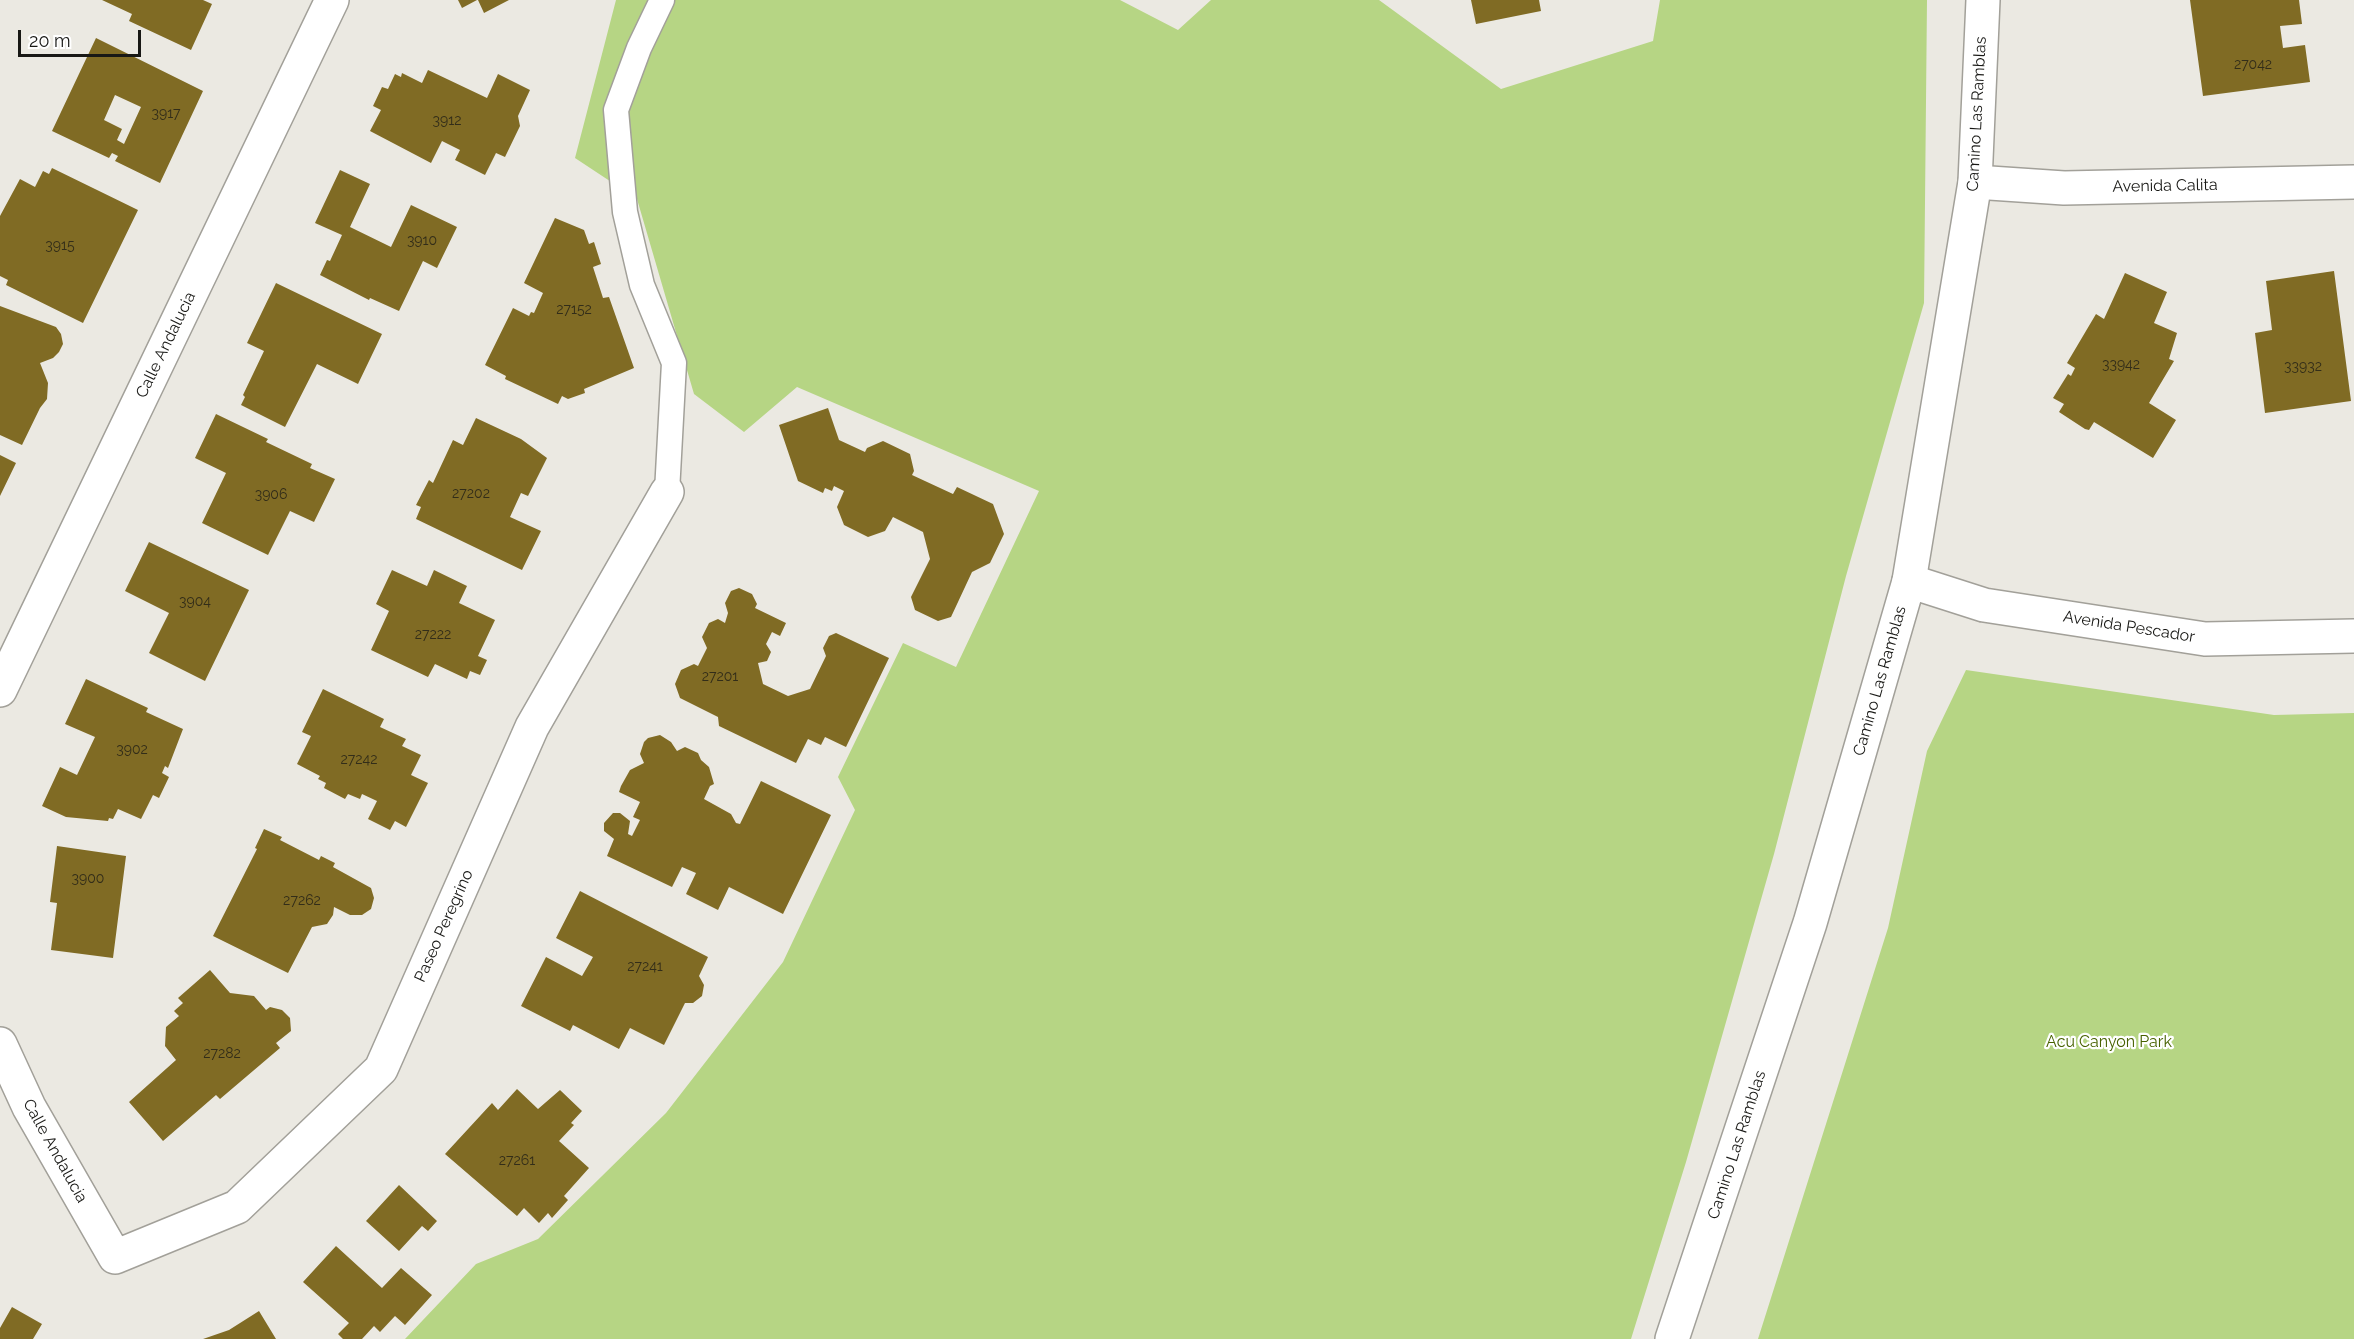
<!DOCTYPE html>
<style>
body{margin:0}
#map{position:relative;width:2354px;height:1339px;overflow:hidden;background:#ebe9e2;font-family:Raleway,sans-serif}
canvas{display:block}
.scale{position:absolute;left:18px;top:30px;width:123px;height:27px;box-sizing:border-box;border:3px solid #181815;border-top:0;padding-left:8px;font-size:18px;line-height:21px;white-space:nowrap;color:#181815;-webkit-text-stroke:4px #fff;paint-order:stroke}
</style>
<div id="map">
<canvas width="2354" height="1339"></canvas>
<div class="scale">20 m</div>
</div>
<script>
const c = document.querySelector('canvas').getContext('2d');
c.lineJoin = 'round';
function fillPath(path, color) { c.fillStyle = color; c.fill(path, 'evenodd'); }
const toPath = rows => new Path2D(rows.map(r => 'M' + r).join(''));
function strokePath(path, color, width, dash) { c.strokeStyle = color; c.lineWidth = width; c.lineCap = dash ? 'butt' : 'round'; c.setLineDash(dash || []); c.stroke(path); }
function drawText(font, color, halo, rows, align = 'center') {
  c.font = font + ' Raleway,sans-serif'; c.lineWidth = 4.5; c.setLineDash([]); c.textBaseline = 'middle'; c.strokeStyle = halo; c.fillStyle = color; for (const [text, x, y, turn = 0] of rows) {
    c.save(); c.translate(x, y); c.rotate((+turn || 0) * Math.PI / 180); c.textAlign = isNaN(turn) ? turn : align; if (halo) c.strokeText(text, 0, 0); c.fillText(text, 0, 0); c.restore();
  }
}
const green = toPath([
 [616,0,1120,0,1178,30,1211,0,1379,0,1501,89,1653,41,1660,0,1927,0,1924,303,1846,576,1774,854,1686,1162,1631,1339,405,1339,476,1264,538,1239,666,1113,783,962,855,810,838,777,903,643,956,667,1039,491,797,387,744,432,694,394,637,199,575,158],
 [1966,670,2274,715,2354,713,2354,1339,1758,1339,1888,928,1927,751]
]);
const building = toPath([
 [102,0,203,0,212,4,191,50,129,21,132,14],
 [458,0,477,0,462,8],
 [478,0,509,0,484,13],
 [1471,0,1539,0,1541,11,1476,24],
 [2190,0,2299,0,2302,24,2280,26,2283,48,2305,45,2310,82,2203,96],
 [96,38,203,91,160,183,115,161,118,156,112,153,109,158,52,131],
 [115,95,141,107,124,144,117,140,122,129,104,120],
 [428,70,487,98,498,74,530,90,518,116,520,126,505,157,496,153,485,175,455,160,460,150,442,141,431,163,370,131,381,110,373,106,382,87,388,89,395,74,401,77,402,73,422,83],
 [52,168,138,210,83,323,6,285,8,280,0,276,0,216,20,179,35,187,43,171,49,174],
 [340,170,370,184,350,227,391,247,411,205,457,227,437,268,423,261,399,311,370,298,369,300,320,275,327,260,330,261,342,235,315,223],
 [555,218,584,230,589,244,594,242,601,264,593,267,603,298,609,297,634,368,584,389,585,393,568,399,562,396,558,404,505,379,506,376,485,365,513,308,529,316,531,312,534,313,543,293,524,283],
 [2334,271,2351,401,2265,413,2255,333,2272,330,2266,281],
 [2125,273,2167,292,2154,323,2177,333,2169,359,2174,361,2149,403,2176,420,2153,458,2094,422,2089,430,2085,429,2059,412,2064,404,2053,398,2068,374,2071,376,2075,368,2067,363,2096,314,2104,319],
 [276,283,382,334,358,384,317,364,285,427,241,405,245,397,243,395,264,351,247,343],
 [0,306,56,327,61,334,63,344,59,352,53,358,40,363,48,383,47,399,40,408,22,445,0,435],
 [828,408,839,440,865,452,867,448,883,441,910,454,914,471,912,475,953,494,957,487,993,504,1004,534,990,563,972,572,951,617,938,621,915,610,911,597,930,559,923,532,893,517,885,531,868,537,844,525,837,507,844,491,834,486,832,491,825,488,823,493,798,481,779,425],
 [216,414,268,439,266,442,312,464,310,468,335,479,314,522,290,511,268,555,202,523,226,473,195,458],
 [476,418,521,439,547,458,528,496,521,493,510,517,541,531,522,570,416,519,421,507,416,505,429,480,433,483,453,440,463,445],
 [0,455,16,463,0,496],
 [149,542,249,590,205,681,149,653,169,613,125,591],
 [392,570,427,586,434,570,467,586,459,603,495,620,478,656,487,660,480,675,470,671,467,679,435,664,428,677,371,650,389,611,376,604],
 [739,588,752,594,757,604,755,608,786,623,780,636,772,632,766,644,771,652,767,661,758,663,763,684,788,696,810,689,826,656,823,648,829,636,836,633,889,658,846,747,825,737,821,745,808,739,796,763,719,726,718,717,680,698,675,684,681,670,694,664,698,666,707,648,702,637,709,623,718,619,725,623,728,613,725,603,731,591],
 [86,679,148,708,146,712,183,729,168,768,165,766,162,773,169,777,159,798,153,795,141,819,118,809,113,819,109,818,108,821,66,817,42,806,60,767,77,775,95,737,65,724],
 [323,689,384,719,380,727,406,739,402,746,421,755,411,775,428,783,406,827,395,821,390,830,368,819,377,801,362,794,360,799,348,794,345,799,324,788,326,783,318,779,320,776,297,764,311,736,302,732],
 [660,735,671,742,677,751,685,747,698,753,701,760,709,767,714,784,710,786,704,799,731,814,736,823,740,824,761,781,831,815,783,914,729,887,718,910,686,894,696,873,682,867,672,887,607,856,614,839,604,831,604,823,613,813,620,813,630,821,628,834,632,836,640,820,633,817,640,802,619,792,621,786,630,770,644,763,640,754,644,742,648,738],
 [264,829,282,837,280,840,319,860,321,856,335,863,333,867,371,888,374,898,371,909,362,915,350,915,334,907,333,915,327,924,312,927,288,973,213,936,257,849,255,848],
 [57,846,126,856,113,958,51,950,57,903,50,902],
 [580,891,708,957,699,976,704,985,702,996,693,1003,685,1003,664,1045,630,1028,619,1049,573,1025,570,1031,521,1006,546,957,582,976,593,957,556,938],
 [210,970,230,993,254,996,266,1010,270,1007,282,1010,290,1018,291,1031,276,1043,280,1048,220,1099,216,1095,163,1141,129,1102,176,1060,165,1046,166,1027,179,1016,174,1011,183,1003,178,998],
 [517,1089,538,1109,560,1090,582,1111,571,1123,574,1125,559,1141,589,1168,564,1196,568,1200,552,1218,548,1213,539,1223,524,1208,517,1216,445,1154,492,1103,498,1110],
 [399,1185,437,1221,428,1231,422,1226,399,1251,366,1221],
 [336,1246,382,1288,401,1268,432,1295,405,1325,395,1316,380,1332,374,1326,362,1339,343,1339,338,1334,349,1323,303,1282],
 [12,1307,42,1324,33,1339,0,1339,0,1328],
 [259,1311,276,1339,203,1339,229,1330]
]);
const service = toPath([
 [662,0,639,48,616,110,625,212,642,285,674,363,667,492]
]);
const minor = toPath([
 [1975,182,2064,188,2354,182],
 [0,690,332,0],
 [0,1044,29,1107,115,1257,237,1207,381,1069,532,727,667,492]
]);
const tertiary = toPath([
 [1672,1339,1810,923,1909,581,1984,605,2205,639,2354,636]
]);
const secondary = toPath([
 [1909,581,1975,182,1983,0]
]);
const numberNames = [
 ["27042",2253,65],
 ["3917",166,114],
 ["3912",447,121],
 ["3910",422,241],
 ["3915",60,246],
 ["27152",574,310],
 ["33942",2121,365],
 ["33932",2303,367],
 ["27202",471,494],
 ["3906",271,495],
 ["3904",195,602],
 ["27222",433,635],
 ["27201",720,677],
 ["3902",132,750],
 ["27242",359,760],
 ["3900",88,879],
 ["27262",302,901],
 ["27241",645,967],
 ["27282",222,1054],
 ["27261",517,1161]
];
const streetNames = [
 ["Camino Las Ramblas",1977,114,-87],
 ["Avenida Calita",2165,186,-1],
 ["Calle Andalucia",166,345,-64],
 ["Avenida Pescador",2129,627,9],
 ["Camino Las Ramblas",1880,681,-74],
 ["Paseo Peregrino",444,926,-66],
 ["Camino Las Ramblas",1737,1145,-72],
 ["Calle Andalucia",55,1151,61]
];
const parkNames = [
 ["Acu Canyon Park",2109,1042]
];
fillPath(green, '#b6d584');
fillPath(building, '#806b24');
strokePath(service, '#a2a099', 27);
strokePath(minor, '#a2a099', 36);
strokePath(tertiary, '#a2a099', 36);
strokePath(secondary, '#a2a099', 36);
strokePath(service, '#fff', 24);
strokePath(minor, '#fff', 33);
strokePath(tertiary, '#fff', 33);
strokePath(secondary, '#fff', 33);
drawText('14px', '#322d19', null, numberNames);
drawText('16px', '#181815', '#fff', streetNames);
drawText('16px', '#476100', '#fff', parkNames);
</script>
